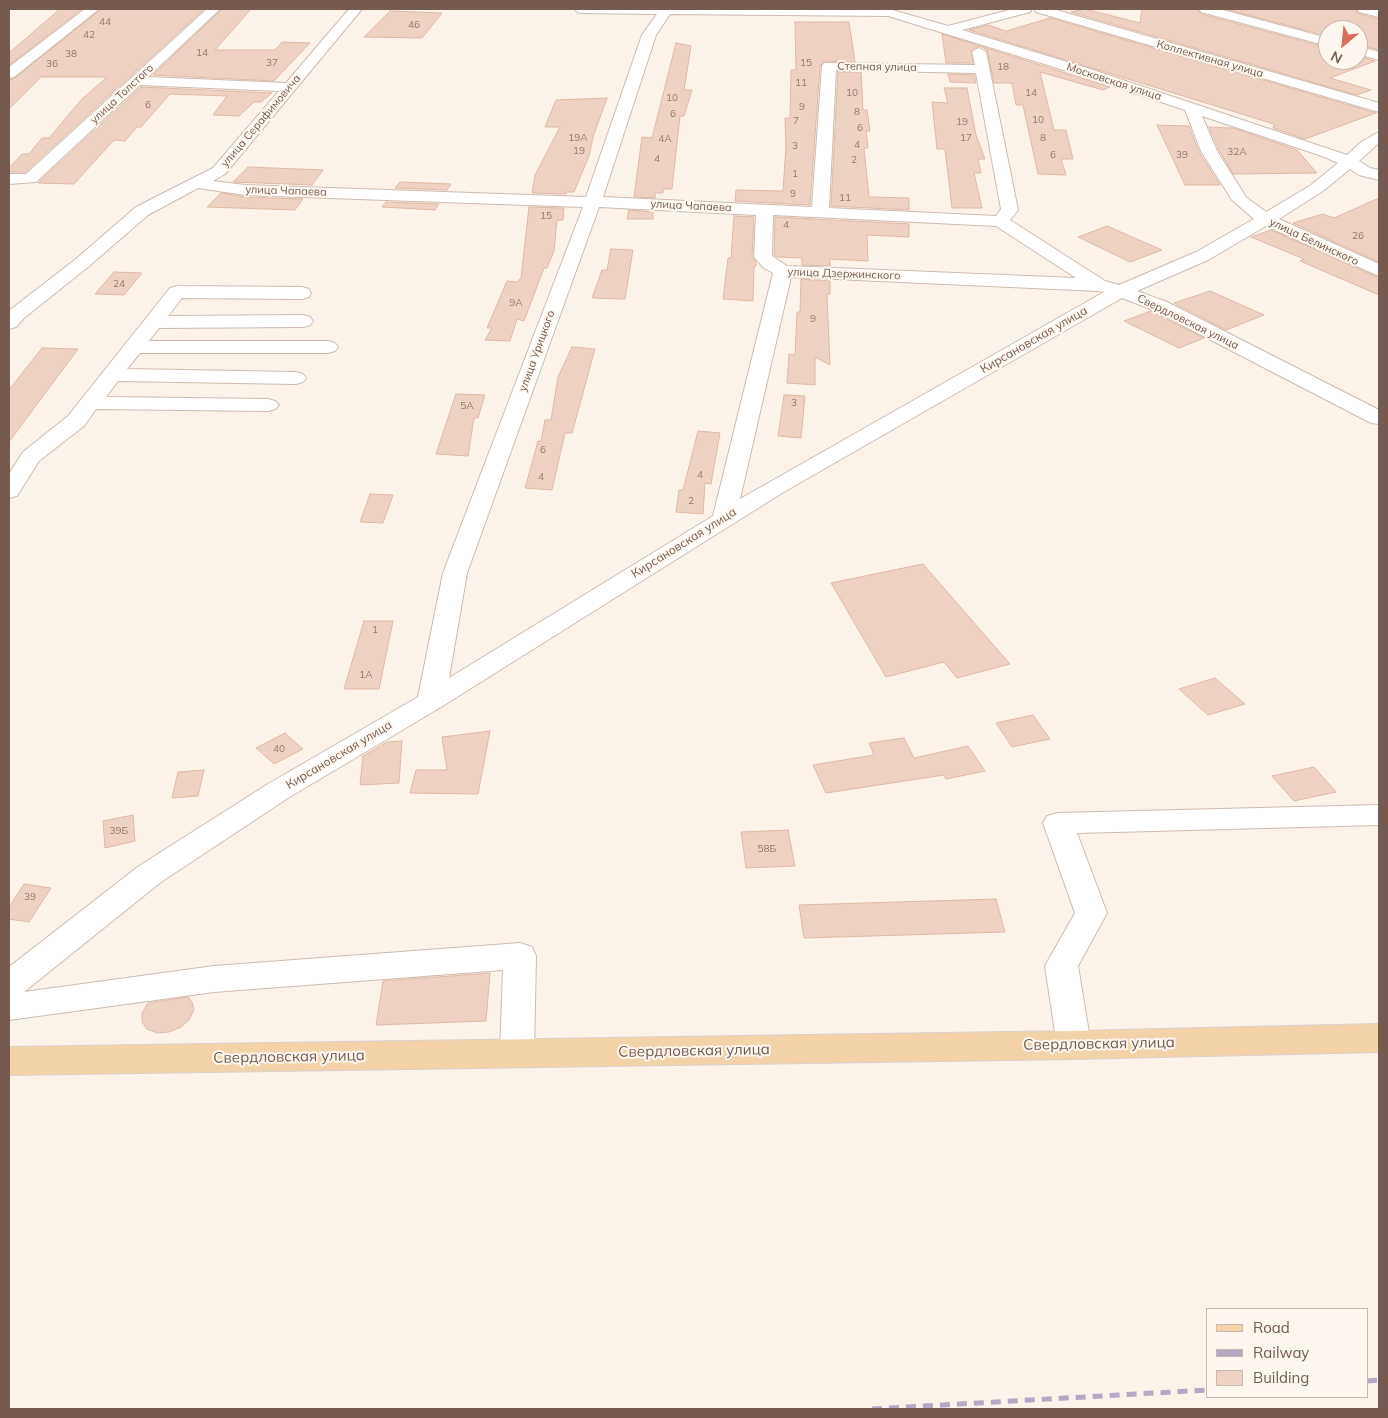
<!DOCTYPE html>
<meta charset="utf-8">
<style>
body{margin:0}
#map{position:relative;width:1388px;height:1418px;overflow:hidden;background:#fbf3ea;font-family:Mulish,sans-serif}
canvas{display:block}
.frame{position:absolute;inset:0;border:10px solid #745a4f;pointer-events:none}
.legend{position:absolute;left:1206px;top:1308px;width:162px;height:90px;box-sizing:border-box;background:#fef7f0;border:1px solid #c7b8b0;margin:0;padding:6px 9px;list-style:none;font-size:15px;color:#745a4f}
.legend li{display:flex;align-items:center;gap:10px;height:25px}
.legend b{width:25px;border:1px solid #c7b8b0}
.north{position:absolute;left:1318px;top:20px;width:50px;height:50px;box-sizing:border-box;background:#fef7f0;border:1px solid #c7b8b0;border-radius:50%;rotate:208deg;font-size:14px;font-weight:700;line-height:20px;text-align:center;color:#745a4f}
.north::after{content:'';display:block;margin:auto;width:18px;height:22px;background:#db6d59;clip-path:polygon(50% 0,100% 100%,50% 72%,0 100%)}
</style>
<div id="map">
<canvas width="1388" height="1418"></canvas>
<div class="frame"></div>
<ul class="legend">
<li><b style="height:6px;background:#f4d3a8"></b>Road</li>
<li><b style="height:6px;background:#b6a8c5"></b>Railway</li>
<li><b style="height:14px;background:#eed2c3"></b>Building</li>
</ul>
<div class="north">N</div>
</div>
<script>
const c = document.querySelector('canvas').getContext('2d');
c.lineJoin = 'round';
function fillPath(path, color) { c.fillStyle = color; c.fill(path, 'evenodd'); }
const toPath = rows => new Path2D(rows.map(r => 'M' + r).join(''));
function strokePath(path, color, width, dash) { c.strokeStyle = color; c.lineWidth = width; c.lineCap = dash ? 'butt' : 'round'; c.setLineDash(dash || []); c.stroke(path); }
function drawText(font, color, halo, rows, align = 'center') {
  c.font = font + ' Mulish,sans-serif'; c.lineWidth = 4; c.setLineDash([]); c.textBaseline = 'middle'; c.strokeStyle = halo; c.fillStyle = color; for (const [text, x, y, turn = 0] of rows) {
    c.save(); c.translate(x, y); c.rotate((+turn || 0) * Math.PI / 180); c.textAlign = isNaN(turn) ? turn : align; if (halo) c.strokeText(text, 0, 0); c.fillText(text, 0, 0); c.restore();
  }
}
const building = toPath([
 [60,9,82,9,9,65,9,53,60,9],
 [101,9,204,9,25,172,9,172,9,168,22,154,29,154,42,138,49,138,82,99,107,77,41,77,9,109,9,80,15,78,101,9],
 [222,9,251,9,215,50,275,50,282,42,310,43,274,81,153,75,222,9],
 [1085,9,1140,23,1142,9,1197,9,1201,14,1328,48,1328,60,1358,60,1358,56,1375,61,1330,78,1371,90,1357,95,1071,12,1085,9],
 [1225,9,1349,9,1356,10,1359,14,1379,19,1379,50,1358,44,1358,30,1328,30,1328,36,1225,9],
 [390,11,442,13,422,38,364,37,390,11],
 [1050,18,1369,111,1376,113,1305,139,1273,128,1274,124,969,30,988,25,1006,31,1050,18],
 [795,22,849,22,855,62,824,61,820,66,810,205,735,201,736,190,783,191,786,146,785,118,790,118,791,70,796,70,795,22],
 [942,34,1110,87,1103,90,1040,72,1054,130,1066,130,1073,159,1061,159,1066,175,1038,174,1023,105,1016,105,1012,83,994,83,987,50,980,46,971,50,973,63,946,63,942,34],
 [676,43,691,46,684,90,692,90,684,116,680,116,672,189,663,189,663,193,655,193,655,198,634,197,642,137,652,138,676,43],
 [838,72,861,72,863,110,867,110,870,131,866,131,868,148,864,148,869,197,909,198,909,210,831,206,838,72],
 [948,74,974,75,976,83,950,82,948,74],
 [141,87,272,93,261,102,254,102,239,116,213,115,227,96,170,94,141,127,137,127,125,141,114,140,74,184,38,183,141,87],
 [944,88,967,88,976,135,985,159,978,159,981,173,974,173,982,208,952,208,945,149,937,149,932,102,948,103,944,88],
 [607,98,593,137,589,156,574,192,566,192,566,194,532,193,535,175,560,127,545,127,556,100,607,98],
 [1157,125,1189,126,1199,152,1220,185,1185,185,1157,125],
 [1209,127,1233,128,1297,150,1317,173,1233,174,1219,150,1209,127],
 [248,167,323,170,312,185,233,182,248,167],
 [400,182,451,184,447,190,395,188,400,182],
 [221,193,245,197,303,199,295,210,207,207,221,193],
 [1379,198,1379,262,1293,223,1323,214,1334,218,1379,198],
 [386,202,439,204,435,210,382,207,386,202],
 [529,207,564,208,563,220,557,220,554,251,547,268,544,268,524,321,517,319,510,341,485,340,492,328,487,328,507,281,517,282,521,278,529,207],
 [629,210,653,212,653,219,627,219,629,210],
 [734,216,754,217,752,257,756,262,756,266,754,266,753,301,723,299,728,258,731,258,734,216],
 [775,217,909,224,909,237,867,235,868,261,830,259,830,266,802,265,802,258,777,257,774,255,775,217],
 [1107,226,1162,250,1130,262,1078,237,1107,226],
 [1271,230,1379,278,1379,295,1300,261,1304,259,1251,237,1271,230],
 [611,249,633,250,625,299,592,298,602,270,607,270,611,249],
 [114,272,142,273,124,295,95,294,114,272],
 [801,279,830,281,830,294,827,294,830,365,815,357,815,385,787,383,789,354,795,355,797,312,800,312,801,279],
 [1210,291,1264,315,1226,330,1174,303,1210,291],
 [1151,311,1152,312,1204,338,1179,348,1124,321,1151,311],
 [572,347,595,349,572,433,565,433,552,490,525,488,538,441,541,441,545,420,551,420,558,377,572,347],
 [42,348,78,349,9,442,9,390,42,348],
 [456,394,485,395,478,418,474,418,468,456,436,454,456,394],
 [784,395,805,396,801,438,778,436,784,395],
 [698,431,720,433,711,484,705,483,703,514,676,512,679,490,683,490,698,431],
 [370,494,393,495,383,523,360,522,370,494],
 [923,564,1010,664,957,678,944,662,886,677,831,583,923,564],
 [364,621,393,621,379,689,344,689,364,621],
 [1215,678,1245,704,1208,715,1179,689,1215,678],
 [1033,715,1050,739,1012,747,996,723,1033,715],
 [490,731,478,794,410,793,416,770,447,770,442,737,490,731],
 [285,733,303,749,274,764,256,748,285,733],
 [904,738,914,758,968,746,985,771,946,779,944,775,826,793,813,765,874,755,869,743,904,738],
 [402,741,399,783,360,785,363,756,387,742,402,741],
 [1314,767,1336,792,1294,801,1272,776,1314,767],
 [204,770,198,796,172,798,178,772,204,770],
 [133,815,135,841,105,848,103,821,133,815],
 [788,830,795,866,746,868,741,832,788,830],
 [24,884,51,888,29,922,9,919,9,907,24,884],
 [996,899,1005,932,804,938,799,905,996,899],
 [490,973,486,1021,376,1025,383,981,490,973],
 [188,997,192,1002,194,1010,189,1020,181,1027,169,1032,157,1033,147,1029,142,1022,142,1013,148,1003,188,997]
]);
const minor = toPath([
 [85,9,99,9,14,77,9,78,9,67,85,9],
 [207,9,220,9,148,77,286,83,349,9,362,9,225,174,213,181,245,185,586,197,642,35,657,14,581,13,577,12,575,9,889,9,948,26,1013,9,1032,9,1030,12,962,30,1087,68,1347,155,1361,142,1379,132,1379,143,1359,161,1370,168,1379,170,1379,180,1359,175,1350,169,1323,191,1279,219,1379,264,1379,276,1266,226,1208,260,1137,291,1167,302,1379,410,1379,424,1371,423,1153,310,1122,298,782,493,441,707,288,798,161,882,24,992,214,966,520,943,532,947,536,956,534,1053,529,1063,517,1067,505,1063,500,1053,503,970,214,992,9,1020,9,967,139,866,268,784,418,697,443,573,583,207,245,195,198,188,148,215,88,267,24,318,16,327,9,329,10,310,76,259,136,207,213,168,279,91,140,85,36,182,9,184,9,174,26,174,207,9],
 [670,14,888,16,1077,74,1185,110,1201,151,1232,200,1254,219,1196,252,1119,285,1105,281,1010,220,1018,210,986,52,979,48,972,52,975,65,824,63,822,66,812,207,603,197,656,35,670,14],
 [836,70,976,73,1001,209,996,216,829,208,836,70],
 [1202,116,1322,156,1338,163,1311,185,1266,212,1246,197,1217,151,1202,116],
 [599,207,756,215,754,257,764,268,773,273,713,516,449,678,467,573,599,207],
 [773,215,996,226,1076,278,787,266,772,256,773,215],
 [791,277,1098,291,1104,292,740,499,791,277],
 [1034,9,1053,9,1379,103,1379,112,1036,12,1034,9],
 [1199,9,1219,9,1328,38,1328,46,1201,12,1199,9],
 [1357,9,1379,9,1379,17,1359,12,1357,9],
 [1358,46,1379,52,1379,60,1358,54,1358,46],
 [177,286,302,287,309,289,311,293,309,297,302,299,182,298,168,316,303,315,310,317,313,321,310,325,303,327,159,328,149,341,328,341,335,343,338,347,335,351,328,353,140,353,127,369,296,372,303,374,306,378,303,382,296,384,118,381,106,397,268,399,275,401,279,405,275,409,268,411,96,409,84,426,39,461,17,496,9,498,9,474,23,452,68,416,170,288,177,286],
 [1379,805,1379,825,1077,833,1107,913,1078,966,1091,1045,1086,1055,1074,1059,1062,1055,1057,1045,1045,966,1075,913,1043,823,1047,816,1058,813,1379,805]
]);
const major = toPath([
 [1379,1024,1379,1052,1074,1059,9,1075,9,1047,1074,1031,1379,1024]
]);
const rail = toPath([
 [1367,1381,1379,1380],
 [872,1409,1207,1390]
]);
const numberNames = [
 ["44",105,22],
 ["46",414,25],
 ["42",89,35],
 ["14",202,53],
 ["38",71,54],
 ["37",272,63],
 ["15",806,63],
 ["36",52,64],
 ["18",1003,67],
 ["11",801,83],
 ["10",852,93],
 ["14",1031,93],
 ["10",672,98],
 ["6",148,105],
 ["9",802,107],
 ["8",857,112],
 ["6",673,114],
 ["10",1038,120],
 ["7",796,121],
 ["19",962,122],
 ["6",860,128],
 ["19А",578,138],
 ["17",966,138],
 ["8",1043,138],
 ["4А",665,139],
 ["4",857,145],
 ["3",795,146],
 ["19",579,151],
 ["32А",1237,152],
 ["6",1053,155],
 ["39",1182,155],
 ["4",657,159],
 ["2",854,160],
 ["1",795,174],
 ["9",793,194],
 ["11",845,198],
 ["15",546,216],
 ["4",786,225],
 ["26",1358,236],
 ["24",119,284],
 ["9А",516,303],
 ["9",813,319],
 ["3",794,403],
 ["5А",467,406],
 ["6",543,450],
 ["4",700,475],
 ["4",541,477],
 ["2",691,501],
 ["1",375,630],
 ["1А",366,675],
 ["40",279,749],
 ["39Б",119,831],
 ["58Б",767,849],
 ["39",30,897]
];
const farStreetnames = [
 ["Коллективная улица",1210,59,16],
 ["Степная улица",877,67,1],
 ["Московская улица",1114,82,18],
 ["улица Толстого",122,94,-43],
 ["улица Серафимовича",261,121,-50],
 ["улица Чапаева",286,191,2],
 ["улица Чапаева",691,206,3],
 ["улица Белинского",1314,242,25],
 ["улица Дзержинского",844,274,2],
 ["Свердловская улица",1188,322,26],
 ["улица Урицкого",537,351,-70]
];
const streetNames = [
 ["Кирсановская улица",1034,340,-30],
 ["Кирсановская улица",684,543,-32],
 ["Кирсановская улица",339,755,-31]
];
const nearStreetnames = [
 ["Свердловская улица",1099,1044,-1],
 ["Свердловская улица",694,1051,-1],
 ["Свердловская улица",289,1057,-1]
];
fillPath(building, '#eed2c3');
strokePath(building, '#e0b8a5', 1);
strokePath(minor, '#cdbbb0', 2);
strokePath(major, '#d8d1ce', 2);
fillPath(minor, '#fff');
fillPath(major, '#f4d3a8');
strokePath(rail, '#b6a8c5', 5, [10, 7]);
drawText('10px', '#92786c', null, numberNames);
drawText('11px', '#745a4f', '#fef7f0', farStreetnames);
drawText('12px', '#745a4f', '#fef7f0', streetNames);
drawText('15px', '#745a4f', '#fef7f0', nearStreetnames);
</script>
